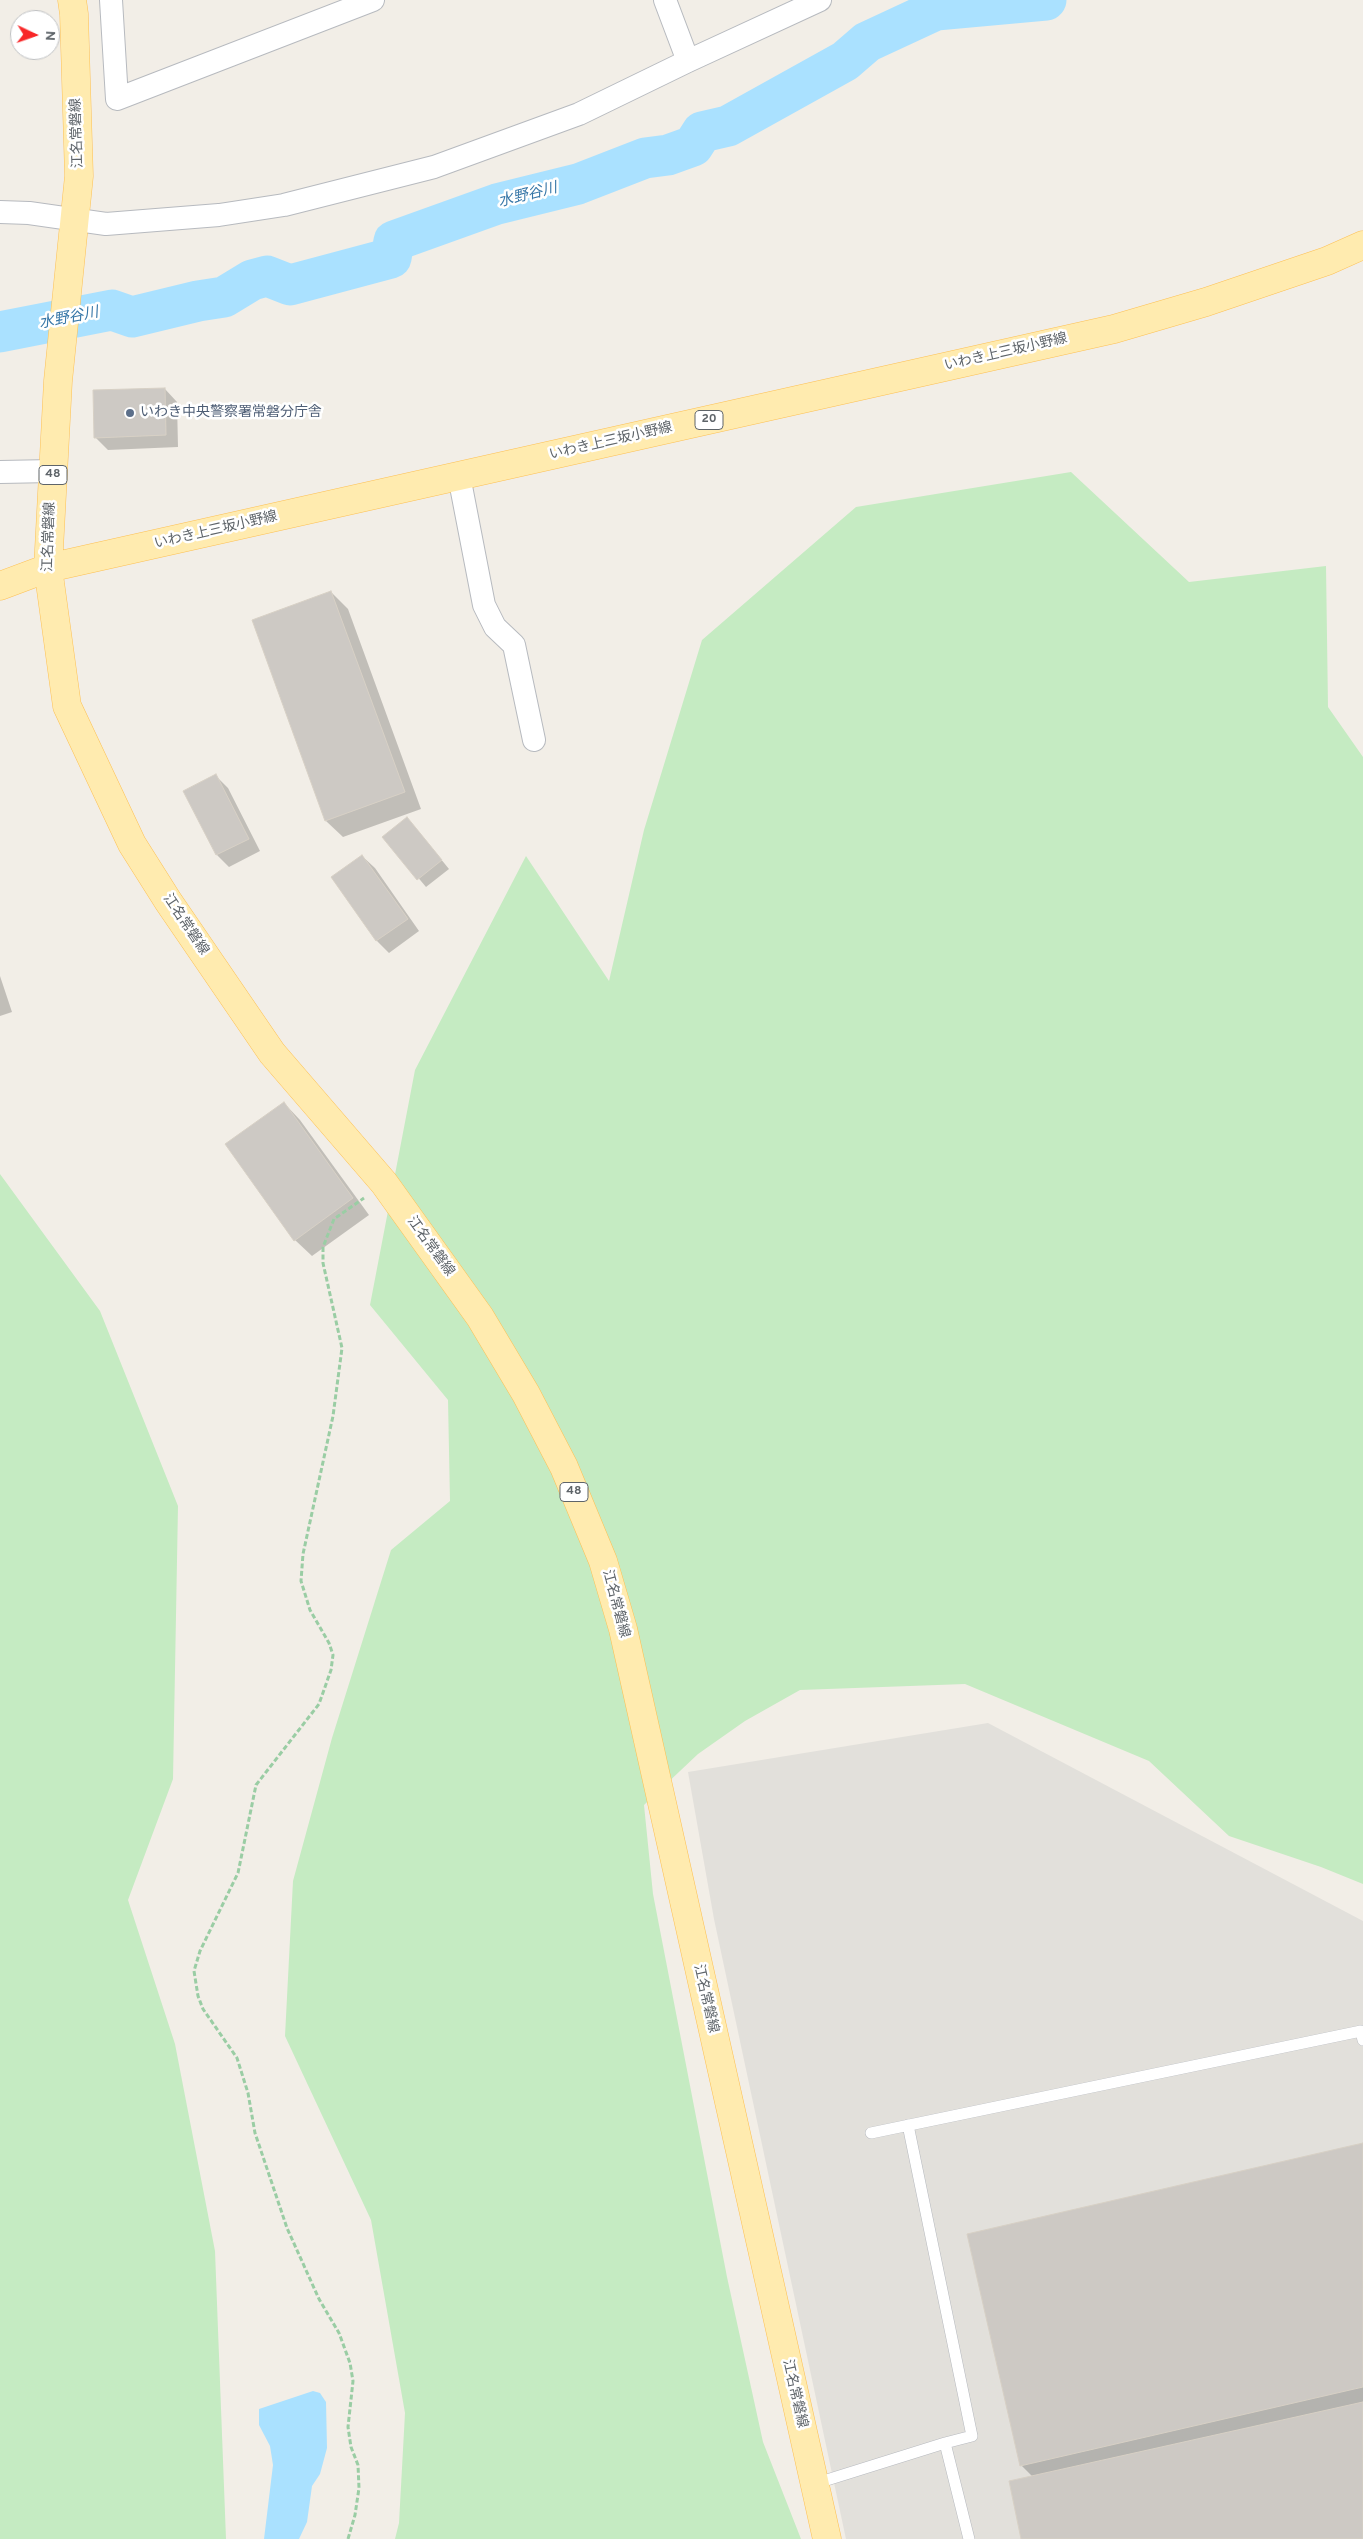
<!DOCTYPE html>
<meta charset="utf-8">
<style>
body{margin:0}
#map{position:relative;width:1363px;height:2539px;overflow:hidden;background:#f2eee7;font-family:Overpass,sans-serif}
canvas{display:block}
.north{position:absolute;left:10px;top:10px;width:50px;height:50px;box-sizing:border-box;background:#fff;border:1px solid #bfc1c3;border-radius:50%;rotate:93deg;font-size:14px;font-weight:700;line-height:20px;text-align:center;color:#5e6469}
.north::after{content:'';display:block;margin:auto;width:18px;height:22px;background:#f82728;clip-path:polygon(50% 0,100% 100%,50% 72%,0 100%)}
</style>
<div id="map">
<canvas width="1363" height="2539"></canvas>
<div class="north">N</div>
</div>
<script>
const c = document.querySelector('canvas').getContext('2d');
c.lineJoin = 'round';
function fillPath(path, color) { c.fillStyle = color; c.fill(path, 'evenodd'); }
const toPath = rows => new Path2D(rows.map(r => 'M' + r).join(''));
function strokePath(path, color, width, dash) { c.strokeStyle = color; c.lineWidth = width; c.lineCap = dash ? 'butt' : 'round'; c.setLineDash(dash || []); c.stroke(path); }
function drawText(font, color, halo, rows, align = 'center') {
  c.font = font + ' Overpass,"Noto Sans JP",sans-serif'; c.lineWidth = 5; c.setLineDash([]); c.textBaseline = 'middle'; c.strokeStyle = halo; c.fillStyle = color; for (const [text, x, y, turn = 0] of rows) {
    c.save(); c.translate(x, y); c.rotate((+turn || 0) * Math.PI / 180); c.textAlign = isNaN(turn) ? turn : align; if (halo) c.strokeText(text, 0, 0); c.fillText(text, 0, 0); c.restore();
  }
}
const industrial = toPath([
 [988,1723,1363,1921,1363,2539,846,2539,714,1919,688,1772]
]);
const green = toPath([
 [1071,472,1189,582,1326,566,1328,707,1363,757,1363,1884,1321,1867,1229,1836,1149,1761,965,1684,800,1690,745,1721,698,1754,644,1805,653,1894,727,2277,763,2442,801,2539,395,2539,399,2523,405,2413,371,2220,285,2036,293,1881,332,1738,391,1550,450,1501,448,1400,370,1305,415,1070,526,856,609,981,644,830,702,640,856,507],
 [0,1174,100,1311,178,1506,173,1779,128,1900,175,2044,215,2251,226,2539,0,2539]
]);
const water = toPath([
 [313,2391,320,2393,326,2402,327,2448,320,2474,312,2486,307,2522,299,2539,264,2539,273,2465,270,2446,259,2425,259,2409]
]);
const shadow = toPath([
 [165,389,177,402,178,447,108,450,95,437],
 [331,592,348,609,421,809,343,837,326,821,253,621],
 [216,776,228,788,260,851,229,867,217,855,185,791],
 [414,826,449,869,426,887,384,837],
 [362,856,375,868,419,931,389,953,377,941,332,878],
 [0,976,12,1012,0,1016],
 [284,1103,300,1120,369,1215,312,1256,295,1240],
 [1363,2144,1363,2539,1023,2539,1033,2477,1021,2465]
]);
const river = toPath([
 [0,332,112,310,132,317,198,301,224,297,252,280,267,276,290,285,391,258,394,241,497,204,578,184,645,158,668,155,693,146,702,132,728,126,845,61,867,42,936,10,1046,0]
]);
const building = toPath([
 [165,388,166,435,94,438,93,390,165,388],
 [331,591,405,792,325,821,252,620,331,591],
 [216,774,249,839,216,855,183,791,216,774],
 [407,817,442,860,417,880,382,837,407,817],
 [362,855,408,919,376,941,331,877,362,855],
 [284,1102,353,1198,294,1241,225,1144,284,1102],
 [1363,2143,1363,2387,1020,2466,967,2234,1363,2143],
 [1363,2402,1363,2539,1021,2539,1009,2481,1363,2402]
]);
const path = toPath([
 [348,2539,355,2515,359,2488,358,2465,351,2447,348,2427,353,2381,350,2363,339,2333,319,2299,287,2228,255,2133,248,2093,237,2058,203,2009,198,1996,194,1971,200,1951,238,1873,256,1785,319,1704,331,1670,333,1655,329,1643,310,1610,301,1581,303,1554,333,1416,342,1348,323,1263,323,1247,334,1219,364,1198]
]);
const service = toPath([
 [871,2133,1361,2031,1363,2040],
 [945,2443,969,2539],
 [814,2484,945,2443,972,2436,908,2125]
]);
const minor = toPath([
 [111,0,117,99,373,0],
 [665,0,688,61],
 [0,212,29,213,106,224,219,215,284,205,434,167,579,114,688,61,820,0],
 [0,472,53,471],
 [459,476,484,605,495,627,514,645,534,740]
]);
const primary = toPath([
 [72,0,74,14,79,176,58,381,48,568,67,706,132,844,168,901,272,1053,384,1183,480,1317,526,1394,564,1467,603,1561,623,1629,827,2539],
 [0,586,48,568,1114,329,1206,302,1327,261,1363,245]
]);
const markers = [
 [130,413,5,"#5c6f8a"]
];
const shields = [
 [709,420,28],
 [53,475,28],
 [574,1492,28]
];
const shieldNames = [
 ["20",709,420],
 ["48",53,475],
 ["48",574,1492]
];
const streetNames = [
 ["江名常磐線",78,133,-92],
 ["いわき上三坂小野線",1006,353,-13],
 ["いわき上三坂小野線",611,442,-13],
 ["いわき上三坂小野線",216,531,-13],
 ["江名常磐線",50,537,-88],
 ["江名常磐線",185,925,56],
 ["江名常磐線",430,1247,54],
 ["江名常磐線",615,1604,75],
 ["江名常磐線",705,1999,77],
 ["江名常磐線",794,2394,77]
];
const serviceNames = [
 ["いわき中央警察署常磐分庁舎",140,413]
];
const waterNames = [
 ["水野谷川",528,196,-14],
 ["水野谷川",69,319,-11]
];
fillPath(industrial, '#e2e0db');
fillPath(green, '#c5ebc2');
fillPath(water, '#aae1ff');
fillPath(shadow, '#0003');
strokePath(river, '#aae1ff', 41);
fillPath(building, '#cdc9c4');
strokePath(building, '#d7d0c5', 1);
strokePath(service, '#b7babf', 12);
strokePath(minor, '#b7babf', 24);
strokePath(primary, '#fdc054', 29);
strokePath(path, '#9acda4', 3, [5, 2.5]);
strokePath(service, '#fff', 11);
strokePath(minor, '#fff', 22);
strokePath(primary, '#ffebaf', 28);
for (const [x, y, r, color] of markers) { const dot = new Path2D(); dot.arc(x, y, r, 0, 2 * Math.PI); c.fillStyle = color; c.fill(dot); strokePath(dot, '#fff', 2); }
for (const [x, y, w] of shields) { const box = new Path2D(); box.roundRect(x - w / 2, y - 9.5, w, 19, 4); c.fillStyle = '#fff'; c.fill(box); strokePath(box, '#5e6469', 1); }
drawText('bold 12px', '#5e6469', null, shieldNames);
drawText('14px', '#5e6469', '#fff', streetNames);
drawText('14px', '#4e5e75', '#fff', serviceNames, 'left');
drawText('italic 15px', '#3777a8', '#fff', waterNames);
</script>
